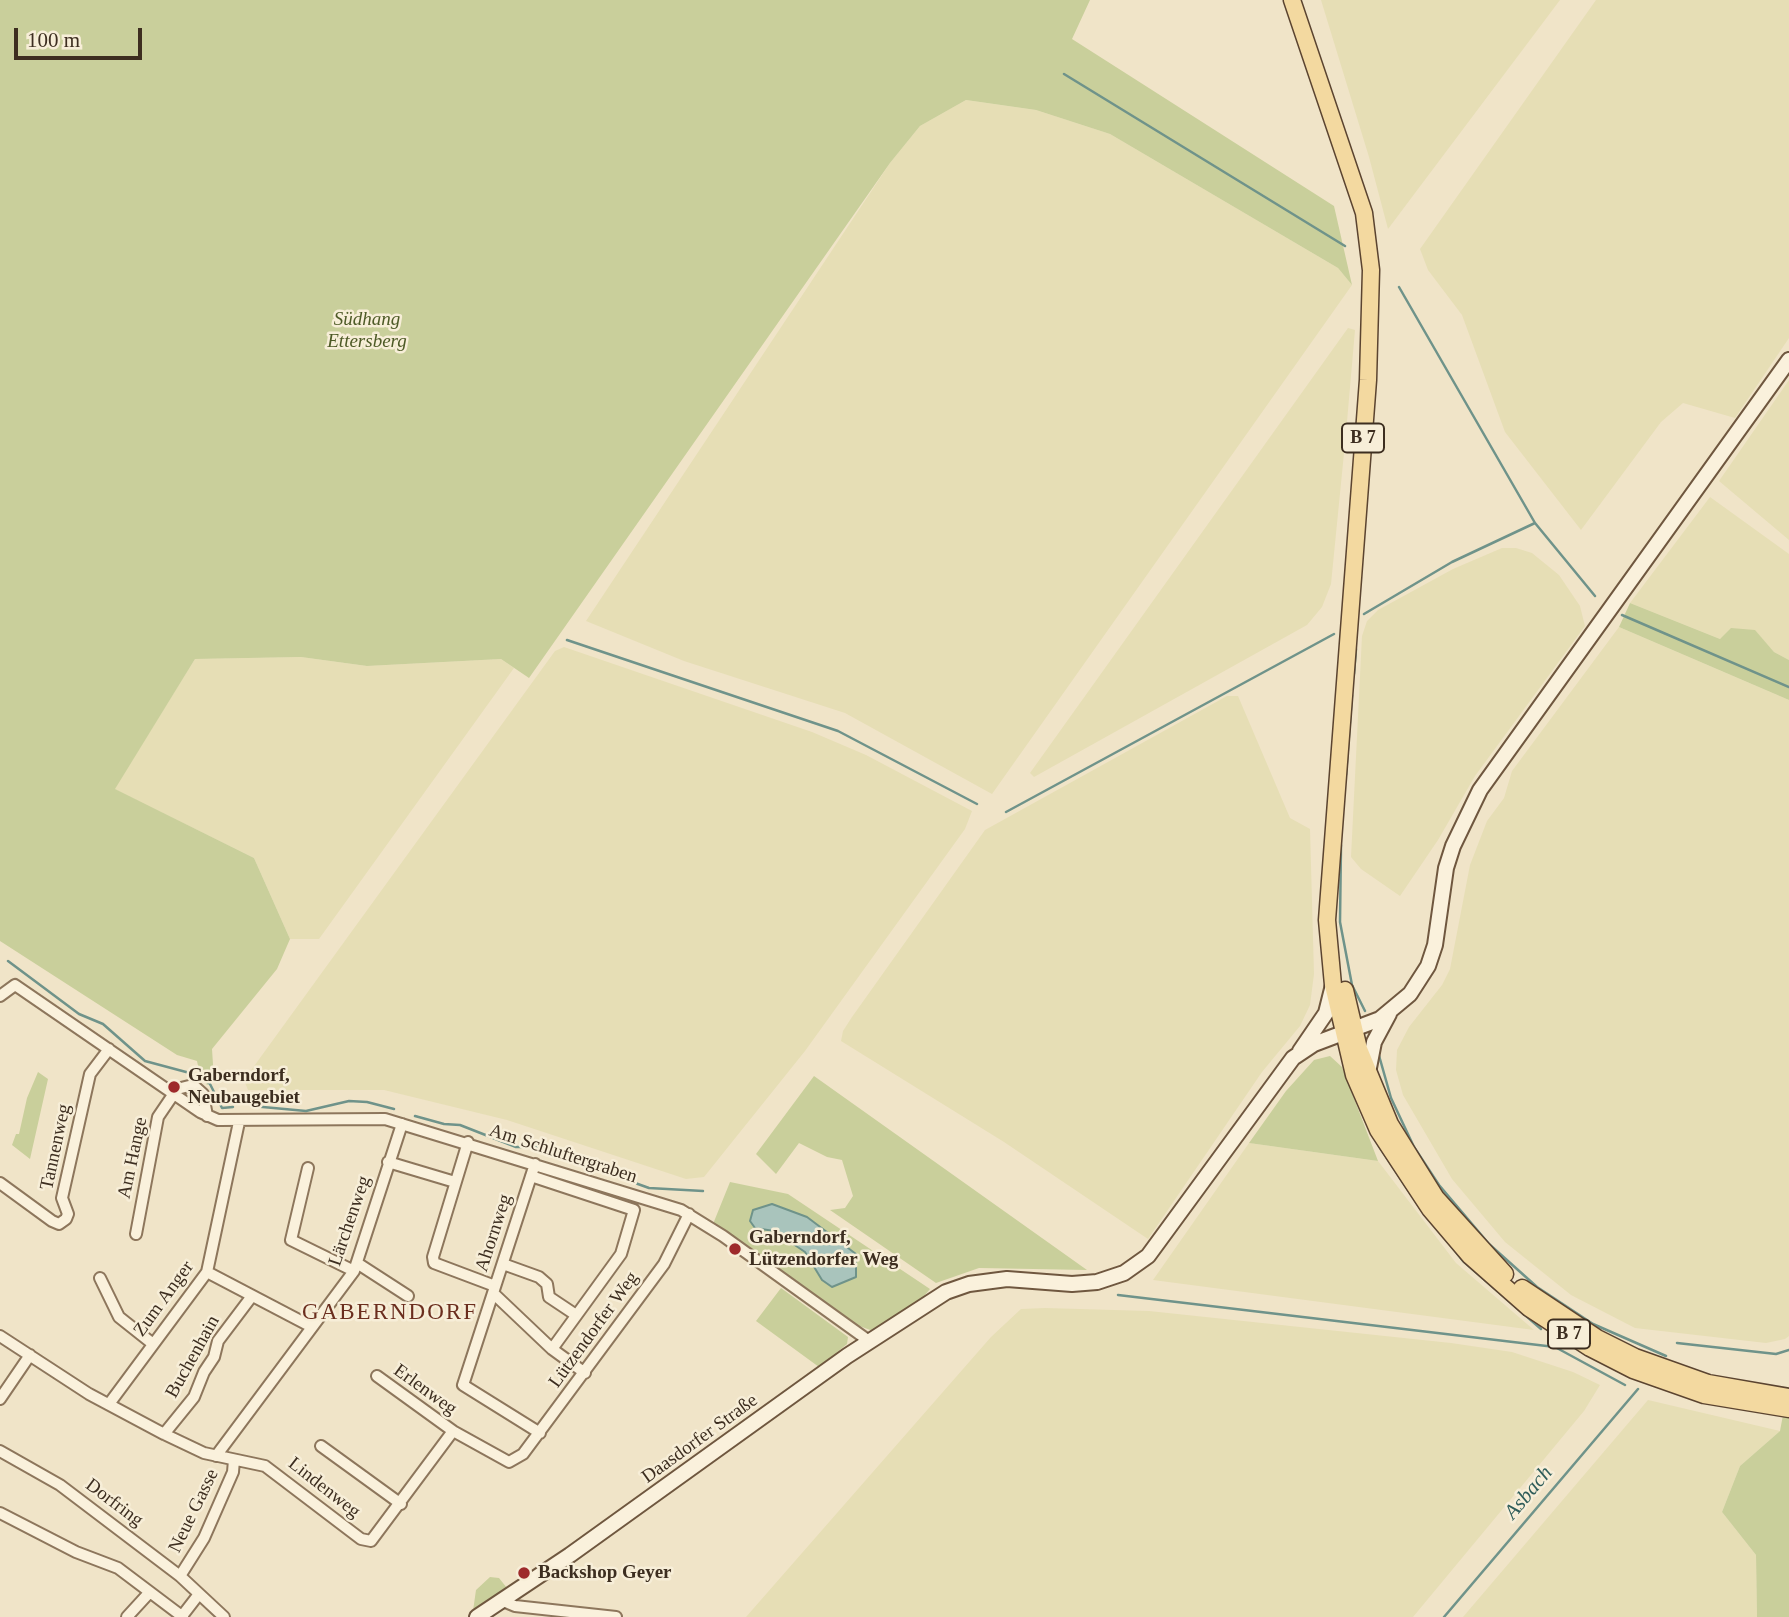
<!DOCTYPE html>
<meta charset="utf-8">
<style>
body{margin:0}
#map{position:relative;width:1789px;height:1617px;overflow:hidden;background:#f0e4c8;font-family:"Times New Roman",serif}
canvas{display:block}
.scale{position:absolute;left:14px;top:28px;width:128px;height:32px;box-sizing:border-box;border:4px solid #3d2e20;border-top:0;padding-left:9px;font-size:21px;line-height:24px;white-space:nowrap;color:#3d2e20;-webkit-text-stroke:5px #f7eed8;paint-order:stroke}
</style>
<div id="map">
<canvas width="1789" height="1617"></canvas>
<div class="scale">100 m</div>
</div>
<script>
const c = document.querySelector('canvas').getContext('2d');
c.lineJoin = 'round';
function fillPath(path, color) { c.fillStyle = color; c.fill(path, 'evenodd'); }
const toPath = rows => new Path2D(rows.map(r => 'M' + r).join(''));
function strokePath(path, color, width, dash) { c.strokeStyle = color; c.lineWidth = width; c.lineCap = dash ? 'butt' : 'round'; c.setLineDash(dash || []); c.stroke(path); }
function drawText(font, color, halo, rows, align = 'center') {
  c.font = font + ' "Times New Roman",serif'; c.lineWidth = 5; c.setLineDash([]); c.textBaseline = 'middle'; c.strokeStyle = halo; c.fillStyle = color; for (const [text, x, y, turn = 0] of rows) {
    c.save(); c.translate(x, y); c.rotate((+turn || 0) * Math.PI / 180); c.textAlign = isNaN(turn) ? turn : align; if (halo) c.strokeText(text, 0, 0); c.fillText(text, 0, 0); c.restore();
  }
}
const farmland = toPath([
 [1321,0,1560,0,1388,229,1369,157],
 [1596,0,1789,0,1789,338,1735,418,1683,403,1661,422,1581,530,1505,432,1462,315,1428,270,1420,249],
 [966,100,1036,110,1110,134,1338,268,1352,285,992,794,845,713,684,661,586,621,890,163,920,126],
 [1348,328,1355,330,1346,433,1331,584,1322,607,1307,625,1034,777,1030,773],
 [1789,380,1789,540,1719,481],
 [1710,497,1789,554,1789,660,1774,652,1754,630,1720,639,1630,603],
 [1502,548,1516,548,1532,553,1559,575,1580,606,1585,626,1475,776,1438,840,1400,896,1361,869,1351,857,1362,636,1367,621,1378,610,1453,569],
 [1619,627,1789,700,1789,1336,1785,1339,1766,1343,1635,1328,1571,1295,1505,1242,1452,1179,1403,1095,1396,1070,1397,1050,1409,1027,1442,985,1450,969,1470,865,1487,821,1504,798,1512,771],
 [564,647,812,732,866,755,972,811,965,829,805,1051,704,1177,686,1179,507,1120,384,1090,248,1090,244,1080,555,651],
 [301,657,367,666,501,659,514,668,319,939,290,939,254,858,114,789,195,659],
 [1227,696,1238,696,1290,818,1310,829,1314,974,1310,1005,1300,1026,1262,1072,1148,1239,1004,1142,841,1041,843,1031,852,1017,985,830],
 [1249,1143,1378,1161,1456,1263,1534,1330,1153,1280],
 [1045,1308,1149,1311,1451,1343,1512,1352,1573,1372,1600,1385,1584,1411,1413,1617,746,1617,991,1337,1021,1309],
 [1648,1400,1780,1431,1740,1466,1722,1512,1756,1555,1757,1617,1463,1617]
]);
const green = toPath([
 [0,0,1090,0,1072,39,1334,206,1352,285,1338,268,1110,134,1036,110,966,100,920,126,890,163,529,678,501,659,367,666,301,657,195,659,115,789,254,858,290,939,277,969,212,1049,214,1080,207,1085,200,1075,197,1061,177,1055,0,941],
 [1630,603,1720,639,1731,628,1755,630,1774,652,1789,660,1789,700,1619,627],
 [1330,1056,1342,1067,1378,1161,1249,1143,1286,1091,1314,1060],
 [38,1072,48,1079,30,1159,12,1145,16,1134,19,1134,27,1098],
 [814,1076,1087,1270,979,1268,936,1283,830,1210,845,1208,853,1196,842,1160,827,1157,799,1143,776,1174,756,1154],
 [730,1182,788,1194,930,1289,919,1302,873,1331,854,1324,713,1224],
 [784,1208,807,1217,856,1254,822,1280,805,1252,774,1231],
 [781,1288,848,1337,847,1344,819,1367,756,1321],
 [1783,1415,1789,1415,1789,1617,1757,1617,1756,1555,1722,1512,1740,1466,1780,1431],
 [490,1577,499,1578,507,1588,473,1611,476,1590]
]);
const water = toPath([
 [772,1204,807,1217,856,1254,856,1277,832,1287,822,1280,805,1252,774,1231,755,1228,750,1221,753,1210,772,1204]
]);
const stream = toPath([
 [1064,74,1345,246],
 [1399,287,1535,523],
 [1364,614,1452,562,1535,523,1595,596],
 [1622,615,1789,687],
 [567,640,838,731,977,804],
 [1354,674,1356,649],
 [1346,775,1352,695],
 [1006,812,1334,634],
 [1341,845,1340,922,1352,985,1365,1011],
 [8,961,79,1014,103,1024,145,1061,201,1076,210,1084,222,1108,233,1107],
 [1378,1052,1391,1098,1414,1147,1439,1185,1489,1244,1537,1287,1593,1324,1666,1356],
 [252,1106,306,1111,349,1101,367,1102,394,1109],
 [415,1116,444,1124,460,1125,516,1147,537,1147,604,1167,624,1179,649,1188,703,1191],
 [1379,1146,1420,1208],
 [1444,1237,1463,1261,1541,1329],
 [1118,1295,1555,1347,1625,1385],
 [1677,1343,1776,1354,1789,1350],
 [1444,1617,1638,1389]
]);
const street = toPath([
 [0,996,15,985,200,1112,218,1120,385,1119,681,1210,723,1236,869,1341],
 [468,1142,433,1257,434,1263,495,1286],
 [388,1162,455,1182],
 [535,1164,463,1385,540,1433],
 [308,1168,291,1240,354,1271],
 [531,1176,634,1210,621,1254,552,1349],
 [0,1183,52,1221,59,1224,66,1219,68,1214,62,1198,90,1074,109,1049],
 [136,1234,158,1117,177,1089,193,1085,203,1094,207,1116],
 [357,1263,408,1296],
 [503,1264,539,1277,547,1284,549,1297,576,1315],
 [207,1272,312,1327],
 [100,1278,119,1317,153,1344],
 [493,1293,552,1349,585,1373],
 [0,1336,89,1394,164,1434,204,1453,265,1466,361,1539,371,1541,453,1431,509,1462,523,1454,664,1264,689,1214],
 [377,1376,453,1431],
 [0,1399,30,1355],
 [109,1404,207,1272,239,1122],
 [164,1434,194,1397,204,1372,214,1357,218,1341,252,1296],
 [321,1446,401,1504],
 [0,1451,60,1485,180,1576,224,1617],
 [216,1456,354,1271,402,1124],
 [0,1513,76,1552,118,1568,183,1617],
 [180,1576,204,1538,233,1472,234,1460],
 [503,1601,515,1606,616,1617],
 [182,1616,199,1594],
 [127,1617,149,1593]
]);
const secondary = toPath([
 [1300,1051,1326,1013,1333,985],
 [1368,1073,1374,1042,1389,1014],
 [477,1617,570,1555,847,1356,946,1292,969,1284,1007,1279,1072,1284,1097,1282,1124,1273,1148,1256,1293,1058,1314,1044,1380,1019,1410,994,1428,966,1435,945,1446,868,1453,846,1480,790,1789,360]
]);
const primary = toPath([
 [1292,0,1364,213,1371,270,1368,380,1327,920,1333,985,1354,1075,1378,1130,1430,1209,1470,1256,1529,1308,1590,1348,1633,1370,1704,1395,1789,1409],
 [1345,990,1359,1049,1390,1124,1436,1198,1505,1274],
 [1522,1288,1597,1338,1635,1357,1708,1383,1789,1397]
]);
const markers = [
 [174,1087,7,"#9e2a2b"],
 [735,1249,7,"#9e2a2b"],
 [524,1573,7,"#9e2a2b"]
];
const shields = [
 [1363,438,42],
 [1569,1334,42]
];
const shieldNames = [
 ["B 7",1363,438],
 ["B 7",1569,1334]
];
const parkNames = [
 ["Südhang",367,320],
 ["Ettersberg",367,342]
];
const poiNames = [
 ["Gaberndorf,",188,1076],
 ["Neubaugebiet",188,1098],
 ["Gaberndorf,",749,1238],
 ["Lützendorfer Weg",749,1260],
 ["Backshop Geyer",538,1573]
];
const streetNames = [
 ["Tannenweg",56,1147,-78],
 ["Am Schluftergraben",563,1154,18],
 ["Am Hange",133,1158,-78],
 ["Lärchenweg",350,1221,-71],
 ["Ahornweg",494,1233,-72],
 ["Zum Anger",164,1299,-54],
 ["Lützendorfer Weg",594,1330,-54],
 ["Buchenhain",193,1357,-61],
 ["Erlenweg",425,1390,36],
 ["Daasdorfer Straße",700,1439,-36],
 ["Lindenweg",324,1488,38],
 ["Dorfring",114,1503,37],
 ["Neue Gasse",194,1511,-64]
];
const waterNames = [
 ["Asbach",1529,1493,-50]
];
const quarterNames = [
 ["GABERNDORF",390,1313]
];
fillPath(farmland, '#e6deb5');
fillPath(green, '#c9cf9b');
fillPath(water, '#a9c4bc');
strokePath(water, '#6f938a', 2);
strokePath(stream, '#6f938a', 2.5);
strokePath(street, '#8d765c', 14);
strokePath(secondary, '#6f573f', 18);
strokePath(primary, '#5b4430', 19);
strokePath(street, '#faf1dc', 10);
strokePath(secondary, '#faf1dc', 14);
strokePath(primary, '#f3d9a0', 16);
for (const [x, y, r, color] of markers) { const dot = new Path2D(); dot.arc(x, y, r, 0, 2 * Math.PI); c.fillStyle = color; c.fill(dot); strokePath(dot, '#f7eed8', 2.5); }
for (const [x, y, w] of shields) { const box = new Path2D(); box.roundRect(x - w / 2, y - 14.5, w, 29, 5); c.fillStyle = '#f7eed8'; c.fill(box); strokePath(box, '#3d2e20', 2); }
drawText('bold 18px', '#3d2e20', null, shieldNames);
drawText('italic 19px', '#4d5a26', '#f7eed8', parkNames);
drawText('bold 19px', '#3d2e20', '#f7eed8', poiNames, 'left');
drawText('19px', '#3d2e20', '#f7eed8', streetNames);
drawText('italic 21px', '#2f5d5a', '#f7eed8', waterNames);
c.letterSpacing = '2px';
drawText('23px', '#6b2e1e', '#f7eed8', quarterNames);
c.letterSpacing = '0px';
</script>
